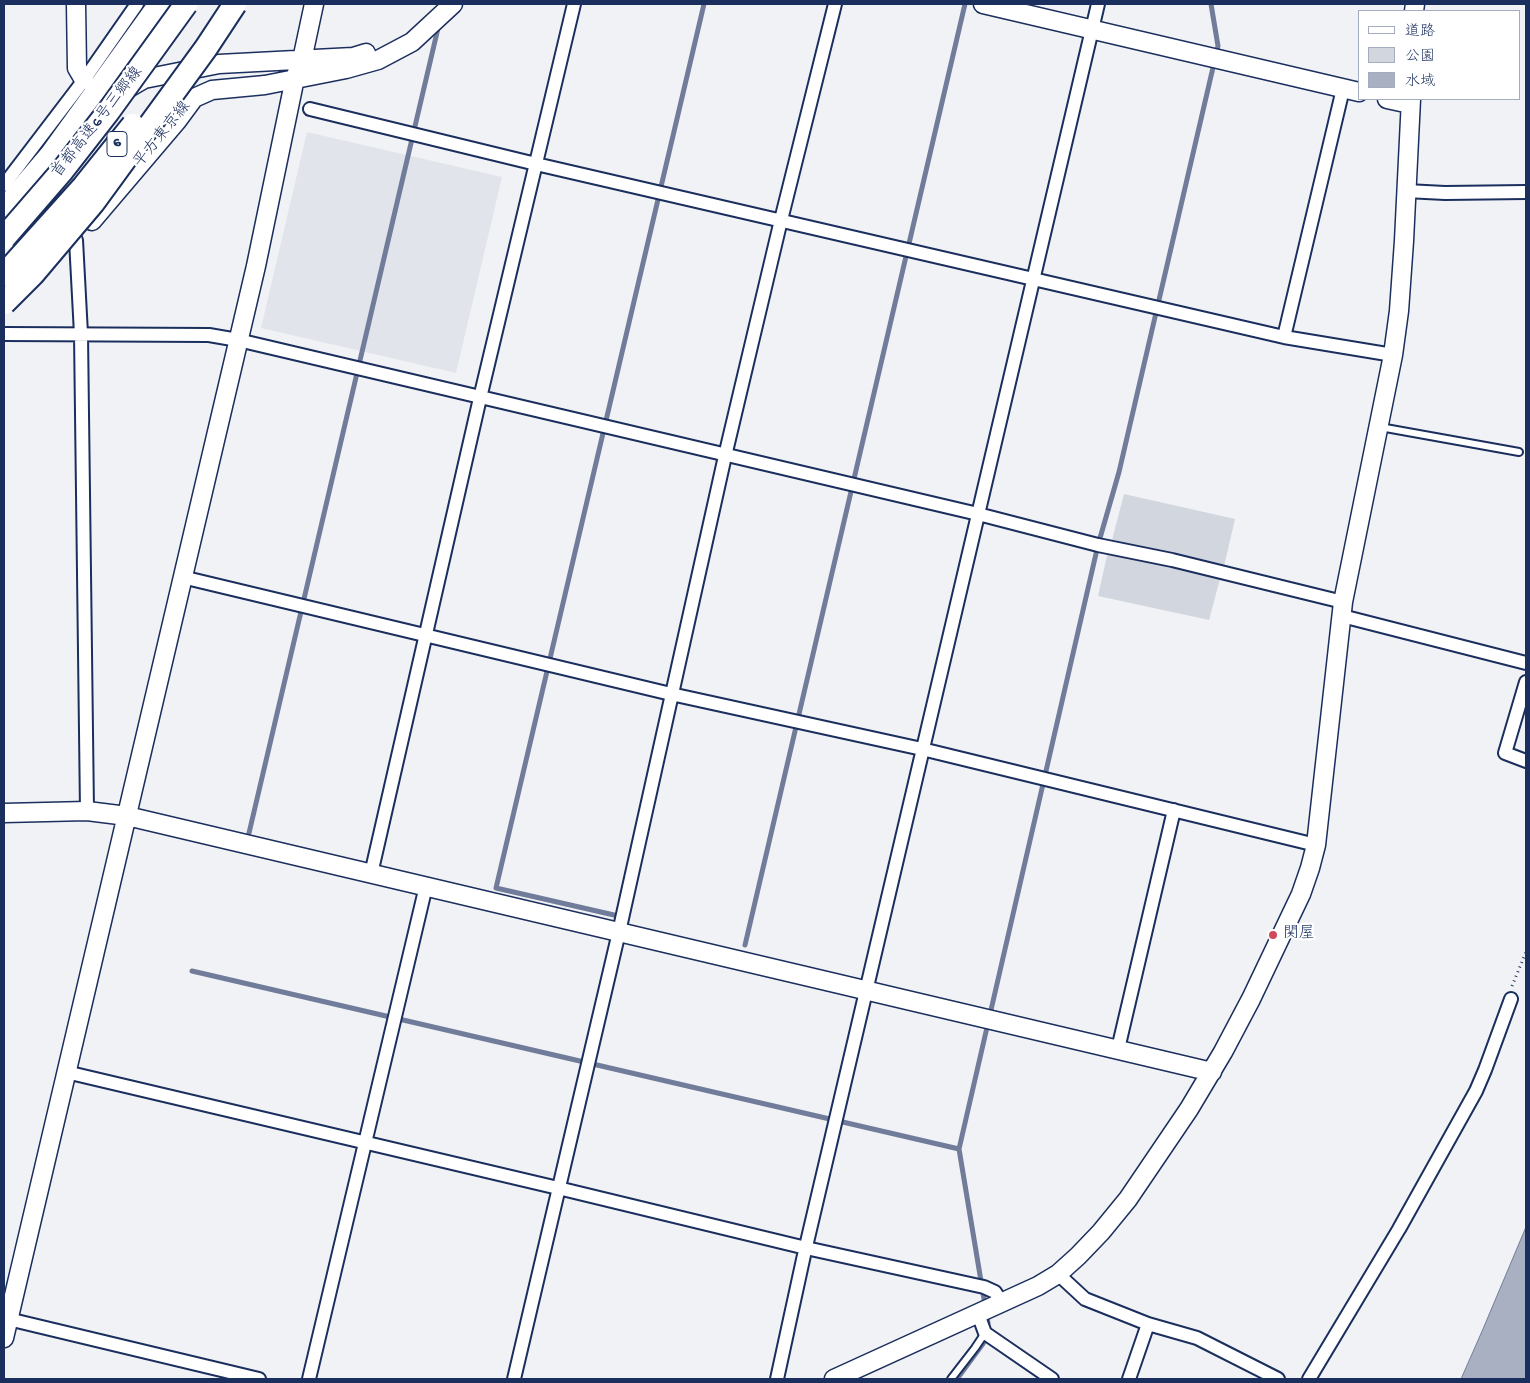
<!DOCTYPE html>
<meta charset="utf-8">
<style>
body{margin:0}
#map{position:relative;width:1530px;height:1383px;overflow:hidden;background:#f1f2f5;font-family:"Gochi Hand","Klee One",sans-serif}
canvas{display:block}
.frame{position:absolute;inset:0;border:5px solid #1b2f5e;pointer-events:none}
.legend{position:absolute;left:1358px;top:10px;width:162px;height:90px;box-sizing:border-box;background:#fff;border:1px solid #a4acbf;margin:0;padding:6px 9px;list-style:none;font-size:15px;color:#1b2f5e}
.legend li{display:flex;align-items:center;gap:10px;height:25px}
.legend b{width:25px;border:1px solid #a4acbf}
</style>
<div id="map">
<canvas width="1530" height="1383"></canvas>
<div class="frame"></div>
<ul class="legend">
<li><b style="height:6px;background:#fff"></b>道路</li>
<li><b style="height:14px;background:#d2d6df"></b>公園</li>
<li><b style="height:14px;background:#a8b0c2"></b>水域</li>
</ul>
</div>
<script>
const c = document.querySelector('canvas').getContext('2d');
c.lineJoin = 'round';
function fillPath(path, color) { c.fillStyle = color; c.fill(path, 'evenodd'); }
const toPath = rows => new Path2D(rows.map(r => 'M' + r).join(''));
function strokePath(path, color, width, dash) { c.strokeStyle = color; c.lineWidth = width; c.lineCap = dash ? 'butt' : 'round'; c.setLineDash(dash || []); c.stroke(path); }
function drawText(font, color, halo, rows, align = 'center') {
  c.font = font + ' "Gochi Hand","Klee One",sans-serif'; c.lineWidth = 4.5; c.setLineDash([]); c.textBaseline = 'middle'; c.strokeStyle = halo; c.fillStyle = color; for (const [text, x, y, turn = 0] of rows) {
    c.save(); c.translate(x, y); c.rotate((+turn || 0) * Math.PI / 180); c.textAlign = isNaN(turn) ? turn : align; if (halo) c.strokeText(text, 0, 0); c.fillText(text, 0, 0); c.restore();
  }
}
const built = toPath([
 [307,132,502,177,456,373,261,328]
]);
const green = toPath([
 [1124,494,1235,519,1224,566,1112,540],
 [1108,551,1220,579,1209,620,1098,596]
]);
const water = toPath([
 [1526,1227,1526,1379,1461,1379,1483,1329,1526,1227]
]);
const stream = toPath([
 [249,833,439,24],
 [614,915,496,888,704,4],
 [745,945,965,4],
 [192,971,959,1149,988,1323,985,1341,957,1379],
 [959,1149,1098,545,1119,472,1218,46,1211,4]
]);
const path = toPath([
 [1512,986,1526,952]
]);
const lane = toPath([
 [1380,427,1519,452],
 [951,1379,975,1348,985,1333]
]);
const street = toPath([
 [310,109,536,164,1284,337,1393,355],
 [4,185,84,80,137,4],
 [1406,191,1445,193,1526,192],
 [76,240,81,334,87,811],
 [4,334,209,335,238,340,978,514,1098,545,1172,560,1343,602],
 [1284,337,1343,89],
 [182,577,671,694,922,749,1316,845],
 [1342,616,1526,663],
 [1526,682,1505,753,1526,761],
 [371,874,480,398,574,4],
 [1118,1049,1174,810],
 [66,1072,558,1188,806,1248,984,1287,995,1292,1002,1303],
 [1058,1274,1085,1299,1148,1324,1197,1338,1278,1379],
 [978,1314,985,1333,1052,1379],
 [4,1318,259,1379],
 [309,1379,426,886],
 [514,1379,619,932,725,456,781,220,835,4],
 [777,1379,804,1255,1098,4],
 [1129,1379,1148,1324],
 [1309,1379,1399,1229,1476,1091,1485,1070,1511,999]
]);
const secondary = toPath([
 [76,4,77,68,84,80],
 [983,4,1359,92],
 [1414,11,1415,4],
 [127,89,144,79,219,64,353,57,366,53],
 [1387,99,1410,104],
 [92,221,177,121,194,98,212,90,265,85,346,69,378,60,412,42,453,4],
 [4,813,87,811,127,816,1212,1072],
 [4,1338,256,266,295,78,302,60,314,4],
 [834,1379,1038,1286,1058,1274,1078,1256,1101,1232,1128,1199,1189,1109,1223,1052,1251,999,1301,894,1310,868,1316,845,1343,602,1393,355,1399,311,1404,241,1411,99]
]);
const highway = toPath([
 [4,210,51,155,160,4]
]);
const highwayBridge = toPath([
 [4,238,62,171,108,112,186,4],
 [4,275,84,186,133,125],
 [4,303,33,274,93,203,206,48,235,4]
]);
const markers = [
 [1273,935,5,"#d1495b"]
];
const shields = [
 [117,144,20]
];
const shieldNames = [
 ["6",117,144]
];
const streetNames = [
 ["首都高速6号三郷線",98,123,-52],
 ["平方東京線",163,135,-51]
];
const poiNames = [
 ["関屋",1283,935]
];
fillPath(built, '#e1e4ea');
fillPath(green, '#d2d6df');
fillPath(water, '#a8b0c2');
strokePath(water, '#707c9a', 1);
strokePath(stream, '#707c9a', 5);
strokePath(lane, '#1b2f5e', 10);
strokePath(street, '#1b2f5e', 16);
strokePath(secondary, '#1b2f5e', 21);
strokePath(highway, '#1b2f5e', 26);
strokePath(path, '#1b2f5e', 3, [1, 4]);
strokePath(lane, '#fff', 6);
strokePath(street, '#fff', 12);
strokePath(secondary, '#fff', 18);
strokePath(highway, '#fff', 22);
strokePath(highwayBridge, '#1b2f5e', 26, []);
strokePath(highwayBridge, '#fff', 22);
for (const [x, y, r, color] of markers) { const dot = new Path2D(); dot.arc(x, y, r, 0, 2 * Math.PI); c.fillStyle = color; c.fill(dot); strokePath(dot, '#fff', 2); }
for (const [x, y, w] of shields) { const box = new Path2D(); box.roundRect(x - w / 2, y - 12.5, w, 25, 4); c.fillStyle = '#fff'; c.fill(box); strokePath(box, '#1b2f5e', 1); }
drawText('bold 15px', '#1b2f5e', null, shieldNames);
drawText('16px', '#1b2f5e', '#fff', streetNames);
drawText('16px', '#1b2f5e', '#fff', poiNames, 'left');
</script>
